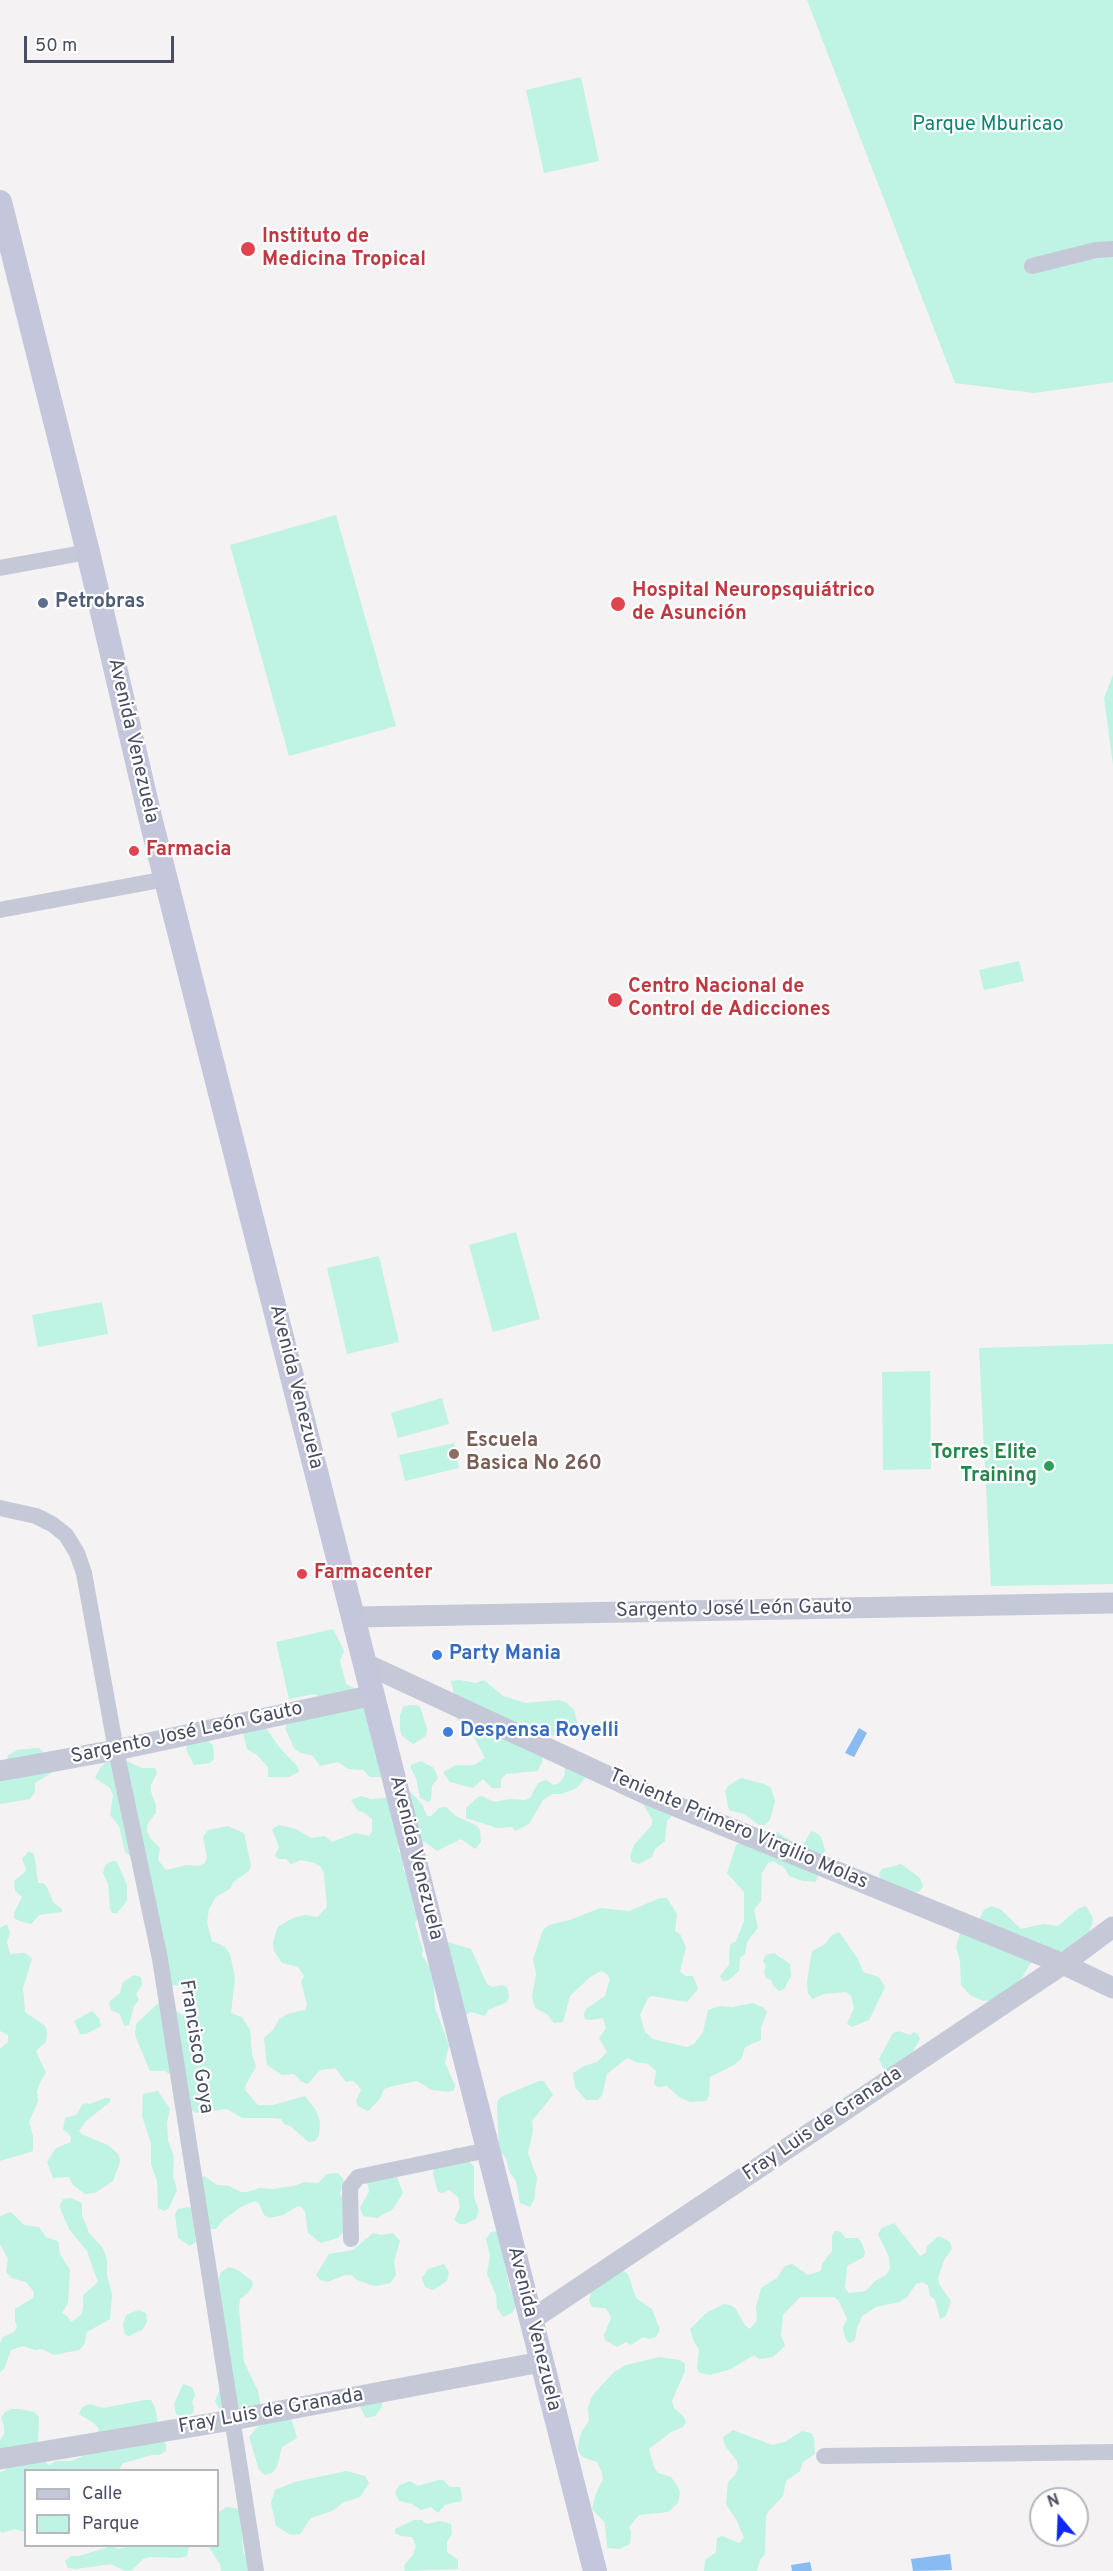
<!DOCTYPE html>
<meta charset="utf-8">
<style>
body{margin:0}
#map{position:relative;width:1113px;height:2571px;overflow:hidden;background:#f4f2f2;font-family:Overpass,sans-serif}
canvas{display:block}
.legend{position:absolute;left:24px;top:2469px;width:195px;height:78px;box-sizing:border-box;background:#fff;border:2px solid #b6b8c0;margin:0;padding:8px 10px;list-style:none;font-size:18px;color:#484d61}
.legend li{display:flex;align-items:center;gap:12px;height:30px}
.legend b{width:30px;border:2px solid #b6b8c0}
.north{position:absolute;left:1029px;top:2487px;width:60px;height:60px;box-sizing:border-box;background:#fff;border:2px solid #b6b8c0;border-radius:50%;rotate:341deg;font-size:16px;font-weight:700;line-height:24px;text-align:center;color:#484d61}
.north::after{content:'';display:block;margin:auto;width:21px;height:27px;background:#0d28f2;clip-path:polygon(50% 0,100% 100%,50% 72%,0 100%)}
.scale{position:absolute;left:24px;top:36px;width:150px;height:27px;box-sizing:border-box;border:3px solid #484d61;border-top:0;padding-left:8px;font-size:18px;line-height:21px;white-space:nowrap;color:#484d61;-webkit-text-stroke:4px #fff;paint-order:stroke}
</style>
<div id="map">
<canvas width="1113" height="2571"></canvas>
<ul class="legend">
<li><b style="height:8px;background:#c4c7db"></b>Calle</li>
<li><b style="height:16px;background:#bff3e4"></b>Parque</li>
</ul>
<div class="north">N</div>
<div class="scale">50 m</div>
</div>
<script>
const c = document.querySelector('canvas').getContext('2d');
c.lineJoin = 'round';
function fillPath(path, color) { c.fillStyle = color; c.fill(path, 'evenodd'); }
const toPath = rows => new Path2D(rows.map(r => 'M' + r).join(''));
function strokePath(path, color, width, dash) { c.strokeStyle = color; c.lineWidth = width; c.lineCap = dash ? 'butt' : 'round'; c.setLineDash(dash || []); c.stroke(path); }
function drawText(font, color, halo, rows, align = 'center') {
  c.font = font + ' Overpass,sans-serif'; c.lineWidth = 4.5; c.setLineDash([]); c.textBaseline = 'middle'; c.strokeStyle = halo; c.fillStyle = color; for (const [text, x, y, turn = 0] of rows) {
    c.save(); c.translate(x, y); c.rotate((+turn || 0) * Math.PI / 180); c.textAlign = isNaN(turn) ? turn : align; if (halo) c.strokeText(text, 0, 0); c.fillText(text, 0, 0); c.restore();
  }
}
const green = toPath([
 [807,0,1113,0,1113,382,1034,393,955,383],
 [581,77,599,161,544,173,526,90],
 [336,515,396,726,289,756,230,545],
 [1113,675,1113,765,1104,698],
 [1019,961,1024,981,984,990,979,970],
 [516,1232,540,1319,493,1332,469,1245],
 [379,1256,399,1342,347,1354,327,1268],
 [102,1302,108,1334,38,1347,32,1315],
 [1113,1344,1113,1584,991,1586,979,1348],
 [930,1371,931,1469,883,1470,882,1372],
 [442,1398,449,1424,398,1438,391,1413],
 [454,1443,459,1468,405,1481,399,1455],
 [333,1629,344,1651,340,1661,346,1684,368,1695,383,1777,370,1777,363,1770,348,1769,338,1762,320,1766,313,1756,299,1752,294,1748,285,1728,288,1722,320,1697,315,1694,289,1699,276,1642],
 [459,1680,476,1683,484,1680,503,1696,526,1703,559,1700,567,1703,574,1710,578,1725,577,1729,568,1733,543,1737,542,1762,538,1771,506,1774,501,1779,501,1788,492,1788,483,1779,473,1788,450,1782,443,1772,456,1765,474,1765,485,1758,473,1735,457,1719,458,1711,451,1681],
 [410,1705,420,1706,427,1729,426,1736,413,1744,402,1736,400,1729,400,1716,403,1707],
 [266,1728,280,1748,298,1767,299,1772,289,1777,268,1777,268,1767,257,1755,247,1749,243,1733],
 [208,1741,213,1745,214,1759,210,1763,194,1765,186,1749,188,1743],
 [39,1748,51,1760,53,1772,35,1783,35,1792,30,1799,0,1804,0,1782,3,1781,8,1755,17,1750],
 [118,1757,142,1768,155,1768,157,1773,151,1785,151,1792,156,1805,156,1813,148,1823,147,1831,150,1838,160,1848,158,1860,166,1870,187,1865,199,1866,205,1863,207,1857,203,1837,208,1830,228,1826,244,1833,251,1866,249,1871,233,1882,231,1888,216,1897,209,1909,207,1923,212,1941,225,1947,230,1954,235,1978,231,2013,242,2017,250,2030,252,2054,256,2067,246,2084,245,2090,258,2105,273,2105,305,2096,316,2110,320,2122,319,2136,315,2141,309,2142,290,2126,284,2124,281,2119,275,2118,242,2118,227,2109,196,2113,189,2109,173,2077,165,2071,150,2071,148,2067,135,2035,136,2024,157,2004,164,2002,183,2016,186,2011,186,1998,183,1986,170,1985,131,1856,125,1852,119,1826,110,1815,113,1795,110,1788,95,1778,101,1767,110,1759],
 [566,1760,589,1767,585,1778,577,1788,562,1794,552,1794,543,1800,529,1824,515,1831,512,1827,497,1828,466,1818,466,1808,478,1797,482,1796,494,1802,509,1799,525,1800,530,1798,538,1783,546,1780,554,1785,559,1783,564,1777],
 [421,1761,434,1768,438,1778,432,1786,431,1800,428,1802,420,1798,416,1778,411,1769,411,1765],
 [741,1778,764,1784,771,1788,775,1801,770,1820,765,1825,759,1825,744,1814,729,1810,725,1791,729,1785],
 [655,1787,678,1796,680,1807,667,1821,665,1841,655,1849,652,1857,639,1864,632,1862,630,1856,634,1845,652,1825,652,1819,644,1806,646,1797],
 [408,1789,422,1804,427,1816,431,1816,439,1808,446,1807,456,1816,477,1826,480,1831,481,1842,475,1849,461,1839,437,1851,425,1842,398,1843,398,1850,404,1860,403,1869,407,1876,414,1901,413,1906,418,1917,415,1924,423,1950,422,1955,433,1972,435,2008,449,2045,445,2063,455,2085,454,2090,449,2092,432,2090,417,2081,393,2086,384,2089,380,2099,368,2111,358,2106,356,2101,361,2090,357,2084,353,2081,346,2082,335,2068,320,2070,308,2084,302,2082,294,2074,282,2075,267,2065,264,2038,274,2029,279,2019,288,2014,305,2010,307,2004,301,1982,304,1976,298,1967,282,1963,274,1951,273,1943,276,1931,279,1926,293,1918,305,1915,317,1917,327,1907,324,1874,321,1867,315,1863,301,1860,291,1864,286,1859,278,1859,275,1855,279,1847,272,1829,279,1825,296,1829,311,1838,325,1836,332,1842,355,1833,369,1836,372,1832,372,1819,363,1812,358,1811,351,1800,361,1796,371,1799,383,1798],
 [811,1831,817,1833,821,1837,825,1850,816,1882,803,1881,789,1876,783,1866,778,1865,774,1861,768,1863,762,1873,761,1901,754,1910,758,1928,747,1942,745,1954,740,1958,739,1971,729,1980,723,1981,720,1976,729,1965,730,1945,736,1941,744,1921,744,1892,727,1873,736,1845,752,1837,777,1832,800,1846,805,1842],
 [28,1852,33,1853,35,1859,38,1883,43,1883,47,1887,53,1902,62,1909,62,1912,39,1915,31,1924,19,1921,14,1918,14,1913,22,1897,15,1891,14,1881,25,1872,26,1868,22,1859],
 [113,1861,117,1862,127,1885,127,1901,117,1913,112,1913,110,1909,108,1884,103,1873,105,1865],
 [901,1864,920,1878,923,1886,920,1891,907,1895,882,1886,879,1874,882,1869],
 [660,1898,667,1898,677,1914,675,1931,680,1934,686,1947,680,1972,686,1976,693,1976,698,1989,687,2002,652,1996,648,1998,640,2015,645,2032,653,2039,687,2047,694,2044,703,2032,708,2010,720,2006,732,2007,753,2003,764,2008,767,2012,761,2028,761,2040,745,2047,742,2058,734,2065,710,2077,709,2096,706,2101,690,2102,679,2097,667,2086,658,2087,654,2084,656,2071,648,2064,636,2062,627,2058,607,2074,602,2095,598,2100,586,2100,575,2087,573,2073,584,2066,597,2062,607,2052,599,2038,606,2028,603,2018,591,2020,585,2019,584,2014,586,2009,605,1996,610,1979,607,1974,601,1971,590,1977,570,1996,563,2022,554,2023,547,2014,535,2008,532,1997,536,1974,533,1959,543,1930,549,1925,570,1920,600,1908,629,1911],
 [991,1906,1000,1909,1021,1929,1043,1924,1058,1926,1079,1908,1086,1906,1093,1918,1092,1925,1081,1952,1033,1959,1017,1986,994,2001,983,2001,970,1995,961,1985,960,1961,956,1947,960,1932,978,1921,984,1910],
 [7,1924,10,1933,7,1942,10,1954,25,1953,32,1959,23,1988,25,2012,45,2026,47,2031,46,2042,36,2051,46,2073,41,2080,37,2091,38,2101,29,2122,33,2136,33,2151,0,2161,0,2049,8,2042,8,2035,0,2031,0,1928],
 [839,1932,858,1959,863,1972,879,1977,885,1987,869,2020,852,2027,847,2024,854,2008,851,1996,846,1992,824,1994,812,1999,808,1993,807,1981,812,1951,824,1945,832,1935],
 [448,1942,471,1949,487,1984,492,1987,502,1985,507,1987,509,1996,507,2002,488,2010,485,2016,471,2012,462,2017],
 [774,1953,790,1964,791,1976,784,1989,779,1991,773,1985,771,1980,766,1978,764,1972,766,1966,763,1961,766,1955],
 [134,1975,141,1977,142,1985,136,1994,139,2000,134,2006,129,2025,124,2026,120,2014,111,2010,109,2002,120,1993,123,1982],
 [92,2011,99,2018,101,2026,86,2034,80,2034,74,2021],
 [899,2031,910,2035,914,2032,918,2034,920,2039,912,2053,886,2074,879,2059,893,2033],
 [539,2081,544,2081,553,2095,532,2121,533,2131,528,2153,537,2178,534,2200,530,2207,520,2203,516,2181,509,2171,506,2158,499,2151,497,2106,498,2100,503,2096],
 [158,2091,170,2109,167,2123,168,2140,174,2157,173,2176,177,2190,169,2208,164,2211,158,2208,157,2181,151,2164,151,2144,142,2116,143,2094],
 [106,2098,110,2098,110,2102,86,2121,79,2131,81,2134,108,2145,119,2155,120,2162,113,2181,95,2193,85,2194,73,2185,69,2177,53,2178,47,2162,56,2148,71,2142,70,2135,63,2130,65,2118,76,2115,82,2105,85,2103,89,2104],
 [458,2147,474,2167,474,2197,479,2211,476,2219,465,2224,459,2224,454,2220,460,2207,458,2197,449,2190,443,2193,438,2192,433,2174,434,2167,448,2151],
 [338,2173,344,2180,340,2193,347,2209,343,2232,338,2238,321,2243,308,2233,305,2212,302,2207,298,2206,283,2215,269,2218,264,2215,259,2203,255,2201,241,2207,223,2220,216,2229,209,2229,201,2178,204,2176,217,2185,229,2186,241,2192,247,2192,260,2188,273,2189,293,2186,305,2182,318,2183,327,2174],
 [397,2177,403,2193,393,2209,377,2218,363,2216,360,2208,369,2192,368,2185,363,2181],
 [71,2198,82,2203,82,2215,89,2233,103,2248,107,2260,107,2275,112,2294,110,2319,87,2332,84,2345,79,2350,54,2355,42,2349,35,2350,23,2346,11,2350,4,2369,0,2372,0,2343,3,2337,14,2332,17,2327,15,2321,15,2309,33,2298,34,2292,26,2282,12,2278,6,2272,8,2259,0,2244,0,2216,11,2212,24,2225,39,2227,46,2237,58,2241,60,2254,70,2270,68,2303,62,2313,67,2316,71,2322,81,2315,83,2309,83,2295,98,2282,87,2251,69,2229,61,2211,60,2205,63,2199],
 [189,2207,192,2209,196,2242,190,2246,178,2238,175,2214,178,2209],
 [894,2223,920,2256,926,2253,927,2246,939,2236,950,2242,952,2249,944,2260,938,2278,939,2284,951,2301,946,2316,940,2319,935,2300,930,2296,928,2285,922,2282,916,2284,907,2297,900,2302,876,2307,862,2316,857,2328,855,2340,849,2343,845,2338,843,2328,847,2319,839,2301,834,2297,800,2297,783,2315,781,2335,785,2346,773,2357,759,2359,754,2355,731,2369,710,2375,700,2373,697,2369,699,2349,694,2342,690,2329,706,2313,724,2304,730,2305,735,2308,745,2325,750,2329,757,2320,756,2307,761,2288,777,2278,785,2266,792,2264,808,2275,821,2271,822,2264,832,2251,832,2236,835,2231,841,2232,845,2238,858,2238,862,2244,865,2252,864,2257,847,2266,845,2288,849,2293,866,2291,875,2281,886,2275,890,2269,889,2257,878,2234,882,2228],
 [499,2231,509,2286,517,2305,512,2313,503,2317,497,2308,496,2295,487,2274,490,2256,486,2239,491,2232],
 [373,2233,381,2235,393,2233,400,2241,394,2261,396,2275,390,2283,377,2286,368,2284,357,2280,352,2275,345,2275,327,2282,320,2280,316,2275,329,2254,353,2250],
 [444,2264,449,2272,447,2281,433,2290,425,2287,422,2278,428,2269],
 [229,2267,238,2270,252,2281,253,2285,248,2293,240,2299,239,2309,244,2362,258,2391,261,2408,221,2412,215,2401,222,2384,217,2285,221,2272],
 [623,2270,628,2274,636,2298,652,2309,660,2330,656,2337,649,2339,643,2337,631,2345,626,2342,617,2347,605,2340,604,2335,611,2318,609,2313,605,2308,592,2307,589,2301,591,2291],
 [138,2310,146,2313,147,2322,142,2330,129,2336,125,2335,123,2325,126,2315],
 [659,2357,680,2360,685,2364,685,2371,672,2401,674,2408,684,2417,686,2422,683,2427,671,2432,649,2449,654,2467,658,2473,671,2477,678,2487,680,2493,678,2503,668,2512,639,2515,629,2527,631,2532,630,2544,619,2549,607,2548,605,2523,592,2509,595,2496,603,2479,602,2473,597,2462,582,2457,578,2450,579,2440,582,2431,589,2421,588,2408,592,2396,600,2387,614,2372,626,2365],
 [183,2384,192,2387,195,2395,192,2402,194,2409,193,2413,185,2417,176,2414,174,2404],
 [144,2400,151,2400,155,2407,161,2438,166,2444,166,2451,159,2455,152,2455,123,2463,119,2470,26,2470,25,2532,15,2529,2,2533,0,2531,0,2472,6,2470,0,2458,0,2440,4,2434,4,2426,1,2418,5,2412,12,2409,19,2409,34,2412,39,2417,38,2443,41,2459,49,2465,56,2461,71,2461,90,2453,99,2429,94,2423,79,2414,82,2407,90,2404,104,2408],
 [382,2400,382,2407,375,2416,366,2418,359,2404],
 [291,2417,297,2438,282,2447,277,2467,272,2473,265,2475,259,2470,249,2437,256,2428,268,2420],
 [733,2430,772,2445,785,2442,802,2431,811,2433,814,2438,815,2454,803,2462,800,2471,786,2481,783,2496,768,2512,766,2517,765,2554,760,2560,757,2571,704,2571,705,2560,716,2552,717,2538,722,2536,739,2543,744,2538,737,2521,726,2504,728,2482,736,2474,738,2468,737,2461,725,2446,723,2437],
 [346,2471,365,2476,369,2483,360,2497,344,2502,332,2511,311,2518,300,2534,291,2535,276,2526,271,2503,275,2490,295,2482],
 [438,2480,443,2480,450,2487,460,2487,462,2497,461,2501,445,2505,438,2513,431,2507,421,2510,412,2504,399,2501,395,2492,400,2485,410,2481,418,2486],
 [226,2507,240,2509,243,2551,252,2571,221,2571,220,2564,208,2546,218,2546,218,2513],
 [414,2520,422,2520,426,2524,440,2521,451,2524,452,2534,447,2542,447,2552,458,2560,458,2569,405,2571,404,2565,413,2555,416,2546,412,2537,401,2536,395,2533,395,2529],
 [112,2546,119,2549,129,2546,189,2547,187,2556,180,2558,150,2557,143,2559,132,2570,125,2571,111,2564,76,2569,68,2568,65,2561,71,2556,79,2556]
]);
const water = toPath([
 [859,1728,867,1733,854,1757,845,1753],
 [950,2554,952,2570,913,2571,911,2559],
 [810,2562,812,2571,792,2571,791,2565]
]);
const minor = toPath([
 [1032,266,1096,250,1113,249],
 [0,568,88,552],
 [0,910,166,879],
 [0,1508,36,1516,52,1524,66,1535,77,1553,84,1573,116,1750,160,1959,256,2571],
 [351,2239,350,2187,358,2177,488,2150],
 [824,2456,1113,2452]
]);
const tertiary = toPath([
 [355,1617,1113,1603],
 [366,1664,646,1794,1063,1964,1113,1988],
 [0,1771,116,1750,374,1695],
 [531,2320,1063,1964,1113,1927],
 [0,2459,232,2420,541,2362]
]);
const secondary = toPath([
 [0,202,88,552,151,821,595,2571]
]);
const markers = [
 [248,249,8,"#e0444e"],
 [43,603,6,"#5c6f8a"],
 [618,604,8,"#e0444e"],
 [134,851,6,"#e0444e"],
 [615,1000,8,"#e0444e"],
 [454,1454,6,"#8d6e63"],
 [1049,1466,6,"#2e9e5b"],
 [302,1574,6,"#e0444e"],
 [437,1655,6,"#3f7fe0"],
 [448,1732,6,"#3f7fe0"]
];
const parkNames = [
 ["Parque Mburicao",988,126]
];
const healthNames = [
 ["Instituto de",262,238],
 ["Medicina Tropical",262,261],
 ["Hospital Neuropsquiátrico",632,592],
 ["de Asunción",632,615],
 ["Farmacia",146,851],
 ["Centro Nacional de",628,988],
 ["Control de Adicciones",628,1011],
 ["Farmacenter",314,1574]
];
const serviceNames = [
 ["Petrobras",55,603]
];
const streetNames = [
 ["Avenida Venezuela",132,741,77],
 ["Avenida Venezuela",295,1387,76],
 ["Sargento José León Gauto",734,1610,-1],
 ["Sargento José León Gauto",187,1734,-12],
 ["Teniente Primero Virgilio Molas",738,1830,23],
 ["Avenida Venezuela",415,1858,76],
 ["Francisco Goya",195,2047,81],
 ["Fray Luis de Granada",823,2125,-34],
 ["Avenida Venezuela",533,2329,76],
 ["Fray Luis de Granada",271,2412,-10]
];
const educationNames = [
 ["Escuela",466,1442],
 ["Basica No 260",466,1465]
];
const leisureNames = [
 ["Torres Elite",1037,1454],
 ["Training",1037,1477]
];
const shopNames = [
 ["Party Mania",449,1655],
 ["Despensa Royelli",460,1732]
];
fillPath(green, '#bff3e4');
fillPath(water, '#89bbf3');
strokePath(minor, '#c5c9d7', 16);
strokePath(tertiary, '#c5c9d7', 21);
strokePath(secondary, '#c4c7db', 24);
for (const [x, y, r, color] of markers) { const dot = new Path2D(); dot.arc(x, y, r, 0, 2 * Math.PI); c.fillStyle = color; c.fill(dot); strokePath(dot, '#fff', 2); }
drawText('20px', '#11846f', '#fff', parkNames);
drawText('bold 20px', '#be3a42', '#fff', healthNames, 'left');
drawText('bold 20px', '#4e5e75', '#fff', serviceNames, 'left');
drawText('20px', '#484d61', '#fff', streetNames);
drawText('bold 20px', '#785e54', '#fff', educationNames, 'left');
drawText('bold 20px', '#27864d', '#fff', leisureNames, 'right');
drawText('bold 20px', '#366cbe', '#fff', shopNames, 'left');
</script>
